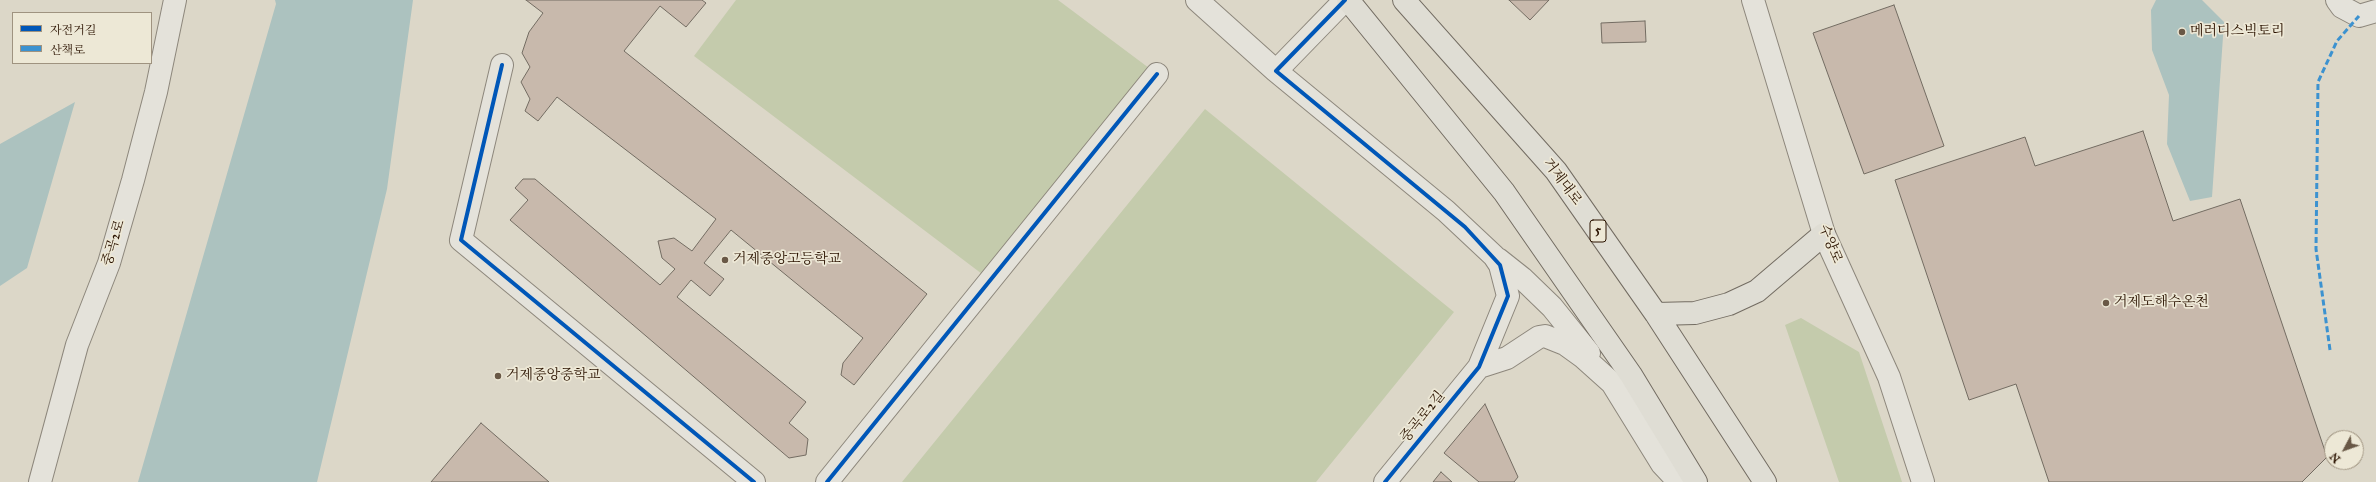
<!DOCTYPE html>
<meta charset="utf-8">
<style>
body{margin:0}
#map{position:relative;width:2376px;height:482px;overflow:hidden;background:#dcd7c8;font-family:"IM FELL Great Primer","Noto Serif KR",serif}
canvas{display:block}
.legend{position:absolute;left:12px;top:12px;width:140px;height:52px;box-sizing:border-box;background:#ede8d6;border:1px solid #9f9380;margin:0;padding:5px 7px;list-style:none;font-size:12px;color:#2b1300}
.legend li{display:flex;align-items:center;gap:8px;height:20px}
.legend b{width:20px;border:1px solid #9f9380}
.north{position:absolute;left:2324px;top:430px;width:40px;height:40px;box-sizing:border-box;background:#ede8d6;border:1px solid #9f9380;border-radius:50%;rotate:229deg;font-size:11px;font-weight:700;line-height:16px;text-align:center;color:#2b1300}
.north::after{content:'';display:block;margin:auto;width:14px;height:18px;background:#695846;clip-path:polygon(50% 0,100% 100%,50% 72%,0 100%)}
</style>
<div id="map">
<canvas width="2376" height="482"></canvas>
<ul class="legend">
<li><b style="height:5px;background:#0057b8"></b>자전거길</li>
<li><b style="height:5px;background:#3c92d0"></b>산책로</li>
</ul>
<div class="north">N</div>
</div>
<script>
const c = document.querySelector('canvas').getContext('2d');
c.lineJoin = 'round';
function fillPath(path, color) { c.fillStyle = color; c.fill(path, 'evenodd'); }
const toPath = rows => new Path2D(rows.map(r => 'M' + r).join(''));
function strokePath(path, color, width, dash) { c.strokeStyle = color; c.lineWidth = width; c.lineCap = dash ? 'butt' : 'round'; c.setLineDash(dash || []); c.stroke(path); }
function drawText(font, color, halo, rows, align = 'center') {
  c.font = font + ' "IM FELL Great Primer","Noto Serif KR",serif'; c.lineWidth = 3.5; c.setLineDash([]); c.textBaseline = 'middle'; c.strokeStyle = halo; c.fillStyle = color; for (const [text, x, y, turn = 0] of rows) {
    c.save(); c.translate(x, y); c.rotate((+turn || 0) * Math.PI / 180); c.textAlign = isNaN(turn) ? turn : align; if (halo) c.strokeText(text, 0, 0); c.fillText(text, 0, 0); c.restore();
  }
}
const green = toPath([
 [736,0,1058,0,1157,74,990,280,694,56],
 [1205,109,1454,312,1316,482,902,482],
 [1801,318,1859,352,1902,482,1839,482,1785,325]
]);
const water = toPath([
 [275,0,413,0,387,189,317,482,138,482,276,4],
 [2156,0,2202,0,2224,22,2212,197,2190,201,2167,144,2169,95,2152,50,2151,10],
 [75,102,27,268,0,286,0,144]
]);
const building = toPath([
 [526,0,702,0,706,3,686,27,660,6,624,51,927,294,854,385,841,375,843,363,863,338,731,230,704,263,724,279,710,296,691,280,677,297,806,402,789,423,808,439,806,455,789,458,510,220,528,200,515,188,523,179,535,179,660,285,675,269,662,258,658,241,674,238,692,251,716,219,557,97,538,121,525,111,530,99,521,82,530,67,522,53,529,32,543,13,526,0],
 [1509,0,1549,0,1530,20,1509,0],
 [1894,5,1944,146,1864,174,1813,33,1894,5],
 [1645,21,1646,42,1602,43,1601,23,1645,21],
 [2143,131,2173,221,2240,199,2327,457,2302,482,2049,482,2016,384,1969,400,1895,180,2025,137,2035,166,2143,131],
 [1485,404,1518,477,1514,482,1479,482,1444,453,1485,404],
 [481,423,549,482,431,482,481,423],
 [1441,472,1452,482,1433,482,1441,472]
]);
const minor = toPath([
 [1197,0,1276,71],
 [1345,0,1276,71,1446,211,1494,256,1500,265,1508,296,1479,367],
 [1753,0,1824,234,1889,377,1923,482],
 [2337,0,2342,7,2359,16,2376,11],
 [502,65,461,240,754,482],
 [1498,259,1522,278,1552,307,1589,353],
 [40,482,77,345,109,263,133,180,156,92,175,0],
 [827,482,1157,74],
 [1385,482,1479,367,1507,358,1539,337,1545,336,1565,344,1583,357,1612,383,1662,464,1679,482]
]);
const major = toPath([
 [1348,0,1504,192,1631,375,1696,482],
 [1404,0,1556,171,1656,314,1765,482],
 [1656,314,1695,313,1729,304,1757,291,1824,234]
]);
const quiet = toPath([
 [2330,350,2316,249,2318,82,2337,41,2359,16]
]);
const cycleway = toPath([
 [1345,0,1276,71,1465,227,1500,265,1508,296,1479,367,1385,482],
 [502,65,461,240,754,482],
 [827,482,1157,74]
]);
const markers = [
 [2182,32,4,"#695846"],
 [725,260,4,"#695846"],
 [2106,303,4,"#695846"],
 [498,376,4,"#695846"]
];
const shields = [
 [1598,231,16]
];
const shieldNames = [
 ["5",1598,231]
];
const poiNames = [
 ["메러디스빅토리",2190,32],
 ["거제중앙고등학교",733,260],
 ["거제도해수온천",2114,303],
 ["거제중앙중학교",506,376]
];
const streetNames = [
 ["거제대로",1562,182,53],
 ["중곡2로",114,243,-73],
 ["수양로",1830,244,68],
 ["중곡로2길",1423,417,-51]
];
fillPath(green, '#c4cbac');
fillPath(water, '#acc2bf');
fillPath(building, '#c8b9ac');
strokePath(building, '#736c62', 1);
strokePath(minor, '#8d877c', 24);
strokePath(major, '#736c62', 24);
strokePath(minor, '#e4e2da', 22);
strokePath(major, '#dfddd4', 22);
strokePath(quiet, '#3c92d0', 3, [6, 3]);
strokePath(cycleway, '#0057b8', 4);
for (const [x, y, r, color] of markers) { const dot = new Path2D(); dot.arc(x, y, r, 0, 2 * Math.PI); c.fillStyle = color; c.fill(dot); strokePath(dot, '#ede8d6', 1.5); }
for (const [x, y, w] of shields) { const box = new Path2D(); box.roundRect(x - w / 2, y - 11, w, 22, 3); c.fillStyle = '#ede8d6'; c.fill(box); strokePath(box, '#2b1300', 1); }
drawText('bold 13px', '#2b1300', null, shieldNames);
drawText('14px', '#2b1300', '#ede8d6', poiNames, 'left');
drawText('14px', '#2b1300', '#ede8d6', streetNames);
</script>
